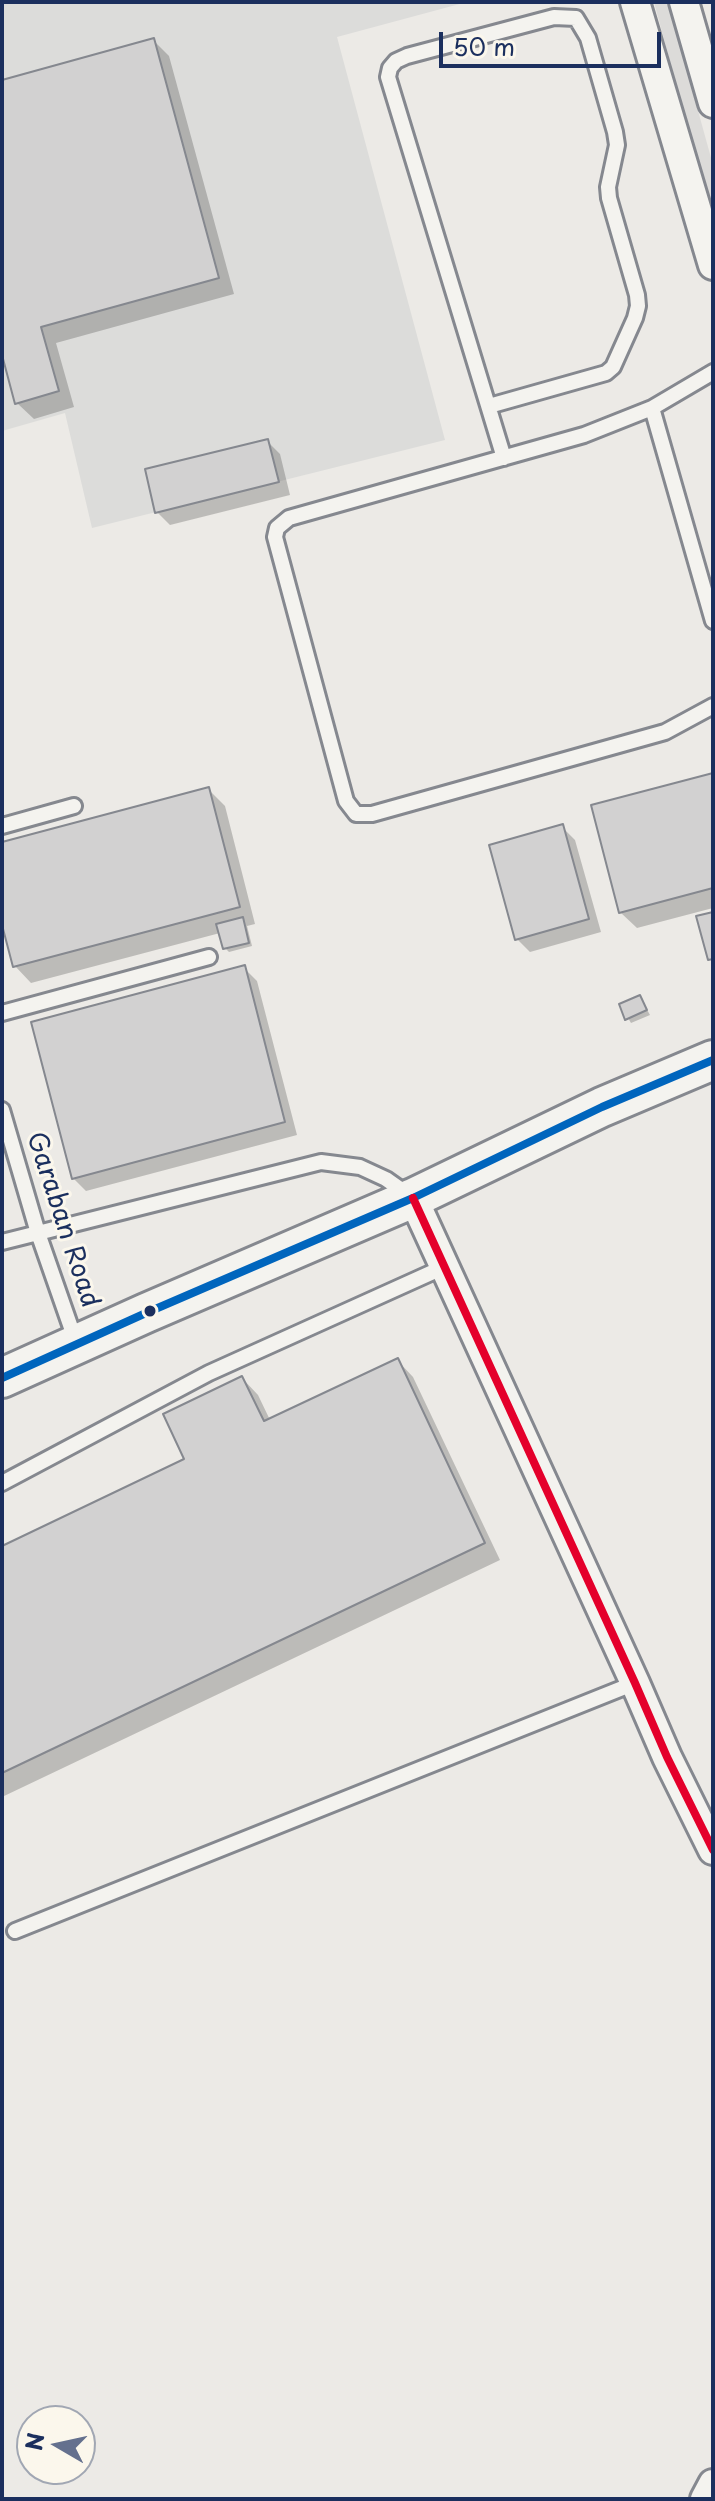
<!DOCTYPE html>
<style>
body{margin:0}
#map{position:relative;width:715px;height:2501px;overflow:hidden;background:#eceae6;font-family:"Playpen Sans",sans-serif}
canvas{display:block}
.frame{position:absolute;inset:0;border:4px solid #1b2f5e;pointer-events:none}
.north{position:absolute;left:16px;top:2405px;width:80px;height:80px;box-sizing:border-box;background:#fbf7ec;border:2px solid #a1a7b3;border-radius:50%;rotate:279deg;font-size:22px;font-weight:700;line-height:32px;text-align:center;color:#1b2f5e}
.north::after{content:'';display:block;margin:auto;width:28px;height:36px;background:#64708e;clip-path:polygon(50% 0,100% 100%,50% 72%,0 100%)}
.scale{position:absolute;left:439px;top:32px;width:222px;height:36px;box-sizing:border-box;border:4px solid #1b2f5e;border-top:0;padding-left:10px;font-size:24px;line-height:28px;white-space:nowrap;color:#1b2f5e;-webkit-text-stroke:6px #fbf7ec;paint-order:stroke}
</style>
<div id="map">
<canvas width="715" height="2501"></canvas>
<div class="frame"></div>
<div class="north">N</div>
<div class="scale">50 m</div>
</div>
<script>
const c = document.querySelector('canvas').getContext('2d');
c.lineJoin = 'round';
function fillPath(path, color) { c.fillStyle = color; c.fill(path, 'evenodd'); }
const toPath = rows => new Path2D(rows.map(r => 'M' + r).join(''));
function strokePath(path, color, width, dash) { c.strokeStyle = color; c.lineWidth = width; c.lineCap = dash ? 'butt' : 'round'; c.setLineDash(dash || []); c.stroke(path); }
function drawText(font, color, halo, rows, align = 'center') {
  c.font = font + ' "Playpen Sans",sans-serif'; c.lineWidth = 6; c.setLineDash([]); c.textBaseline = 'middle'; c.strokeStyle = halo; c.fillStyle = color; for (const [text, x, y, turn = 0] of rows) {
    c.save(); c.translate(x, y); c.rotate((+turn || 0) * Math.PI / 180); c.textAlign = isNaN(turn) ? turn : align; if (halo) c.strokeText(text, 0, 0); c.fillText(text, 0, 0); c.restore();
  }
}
const built = toPath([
 [2,2,467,2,337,37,445,440,92,528,65,413,2,431]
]);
const green = toPath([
 [654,2,668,2,713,165,713,222]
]);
const shadow = toPath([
 [153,40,169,56,234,294,56,343,74,407,34,419,17,403,2,347,2,82],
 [267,441,280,454,290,495,170,525,157,512],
 [713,775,713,908,637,928,620,912],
 [208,789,225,806,255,924,247,926,252,946,229,952,225,948,220,933,31,983,15,966,2,917,2,844],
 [562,827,575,840,601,932,530,952,517,939],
 [244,968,257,981,297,1135,86,1191,73,1178],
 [640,997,650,1015,631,1023,621,1006],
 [397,1360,413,1377,500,1560,2,1797,2,1548,186,1460,242,1378,258,1395,270,1420]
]);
const building = toPath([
 [154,38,219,278,41,327,59,391,15,404,2,355,2,80,154,38],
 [268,439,279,482,155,513,145,469,268,439],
 [713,773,713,888,619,913,591,805,713,773],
 [209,787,240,907,13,967,2,925,2,842,209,787],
 [563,824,589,919,515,940,489,845,563,824],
 [713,912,713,959,708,960,696,916,713,912],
 [243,917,249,943,223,949,216,924,243,917],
 [245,965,285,1122,72,1179,31,1022,245,965],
 [640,995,647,1010,625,1020,619,1004,640,995],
 [398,1358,485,1543,2,1773,2,1546,184,1459,163,1414,242,1376,264,1421,398,1358]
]);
const lane = toPath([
 [713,372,652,408,584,435,289,518,277,528,275,537,346,801,356,814,372,814,665,732,713,706],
 [489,406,606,373,613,367,635,318,638,306,637,295,609,198,608,187,617,145,615,132,588,38,576,18,554,17,407,56,396,61,390,68,388,77,504,458],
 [652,408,713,621],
 [2,826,74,806],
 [2,1013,209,957],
 [2,1110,38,1233,76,1342],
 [2,1242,321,1162,360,1167,386,1179,410,1196],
 [2,1483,209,1373,444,1267],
 [15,1931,635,1683]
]);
const street = toPath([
 [635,2,713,265],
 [684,2,713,103],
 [413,1198,635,1683,667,1757,713,1850],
 [705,2499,713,2484]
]);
const secondary = toPath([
 [2,1378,146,1313,413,1198,602,1107,713,1060]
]);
const bus1 = toPath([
 [2,1378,146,1313,413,1198,602,1107,713,1060]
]);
const bus2 = toPath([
 [413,1198,635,1683,667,1757,713,1850]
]);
const markers = [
 [150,1311,7,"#1b2f5e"]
];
const streetNames = [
 ["Garaban Road",62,1220,72]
];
fillPath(built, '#dcdcda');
fillPath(green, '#dcdbd9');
fillPath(shadow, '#0003');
fillPath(building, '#d2d1d1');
strokePath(building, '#85888f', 2);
strokePath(lane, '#85888f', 20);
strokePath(street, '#85888f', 34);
strokePath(secondary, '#85888f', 44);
strokePath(lane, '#f4f3ef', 14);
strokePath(street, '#f4f3ef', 28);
strokePath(secondary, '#f4f3ef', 38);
strokePath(bus1, '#0065bd', 8);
strokePath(bus2, '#e4002b', 8);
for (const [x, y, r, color] of markers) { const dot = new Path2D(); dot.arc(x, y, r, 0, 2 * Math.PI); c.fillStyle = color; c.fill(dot); strokePath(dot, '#fbf7ec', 3); }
drawText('26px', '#1b2f5e', '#fbf7ec', streetNames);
</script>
